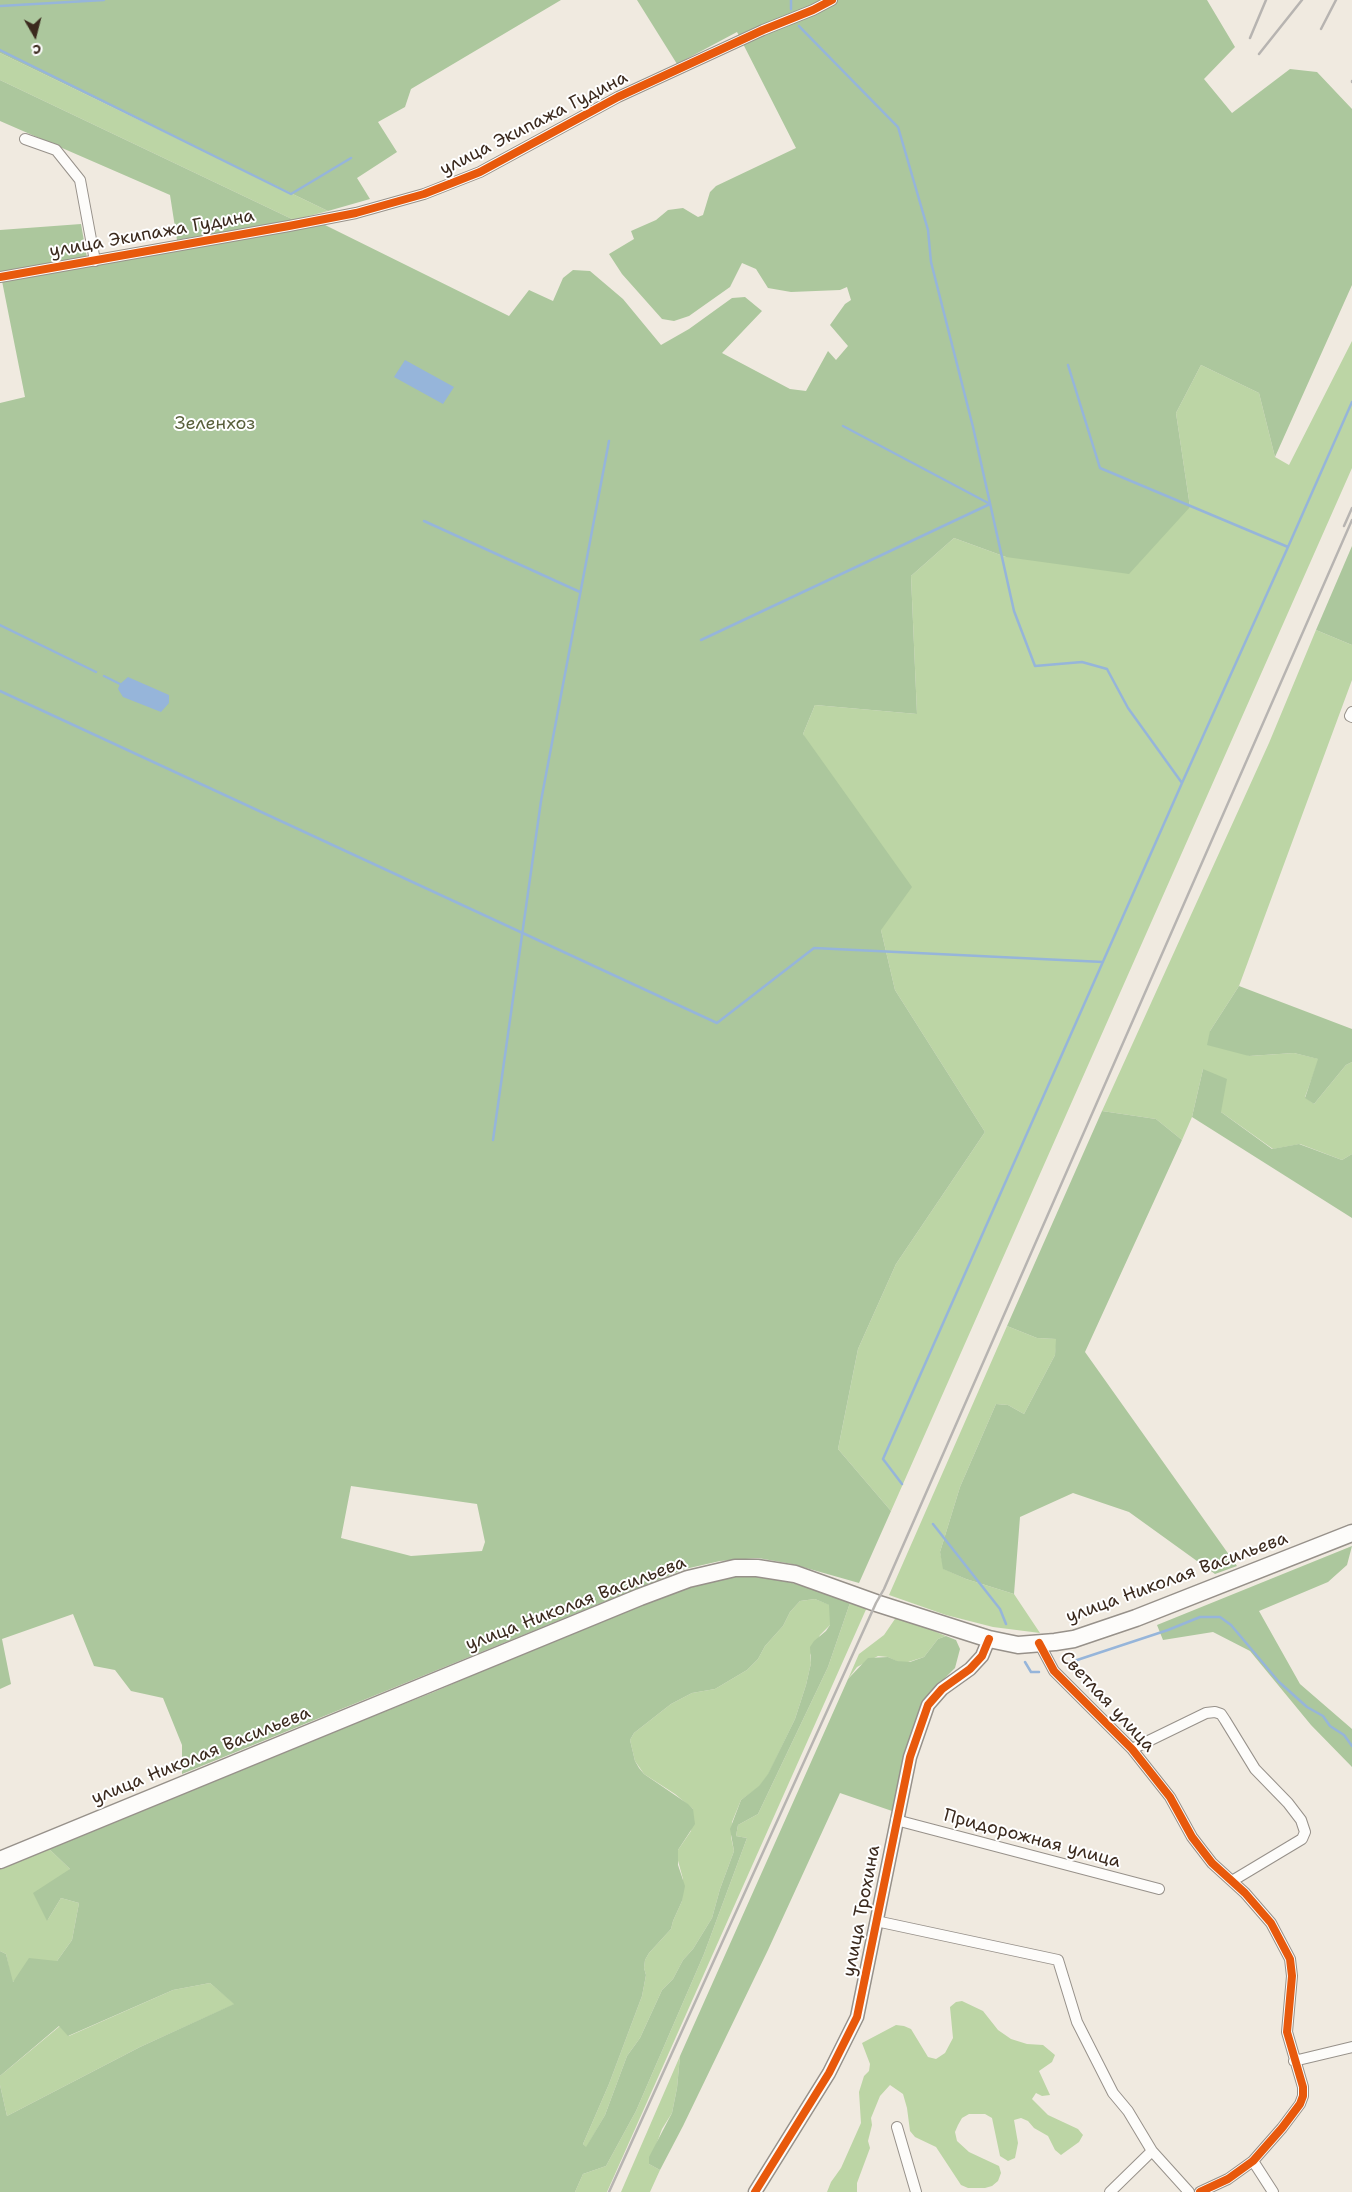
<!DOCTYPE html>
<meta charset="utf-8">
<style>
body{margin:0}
#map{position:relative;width:1352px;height:2192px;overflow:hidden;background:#f0eae0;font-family:"Shantell Sans",sans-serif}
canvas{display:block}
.north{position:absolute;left:10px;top:10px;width:50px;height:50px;-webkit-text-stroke:4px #fff;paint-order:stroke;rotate:172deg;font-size:14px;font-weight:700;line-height:20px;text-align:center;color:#3b2a1e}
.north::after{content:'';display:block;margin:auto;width:18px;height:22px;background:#3b2a1e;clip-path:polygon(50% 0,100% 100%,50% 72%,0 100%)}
</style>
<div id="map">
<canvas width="1352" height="2192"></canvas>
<div class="north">С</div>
</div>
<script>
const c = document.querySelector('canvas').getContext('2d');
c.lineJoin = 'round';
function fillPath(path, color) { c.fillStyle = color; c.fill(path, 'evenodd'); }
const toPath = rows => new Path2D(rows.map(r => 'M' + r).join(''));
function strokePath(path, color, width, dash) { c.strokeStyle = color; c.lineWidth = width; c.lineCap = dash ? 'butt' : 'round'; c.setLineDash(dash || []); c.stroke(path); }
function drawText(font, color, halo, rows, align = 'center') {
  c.font = font + ' "Shantell Sans",sans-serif'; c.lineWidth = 4; c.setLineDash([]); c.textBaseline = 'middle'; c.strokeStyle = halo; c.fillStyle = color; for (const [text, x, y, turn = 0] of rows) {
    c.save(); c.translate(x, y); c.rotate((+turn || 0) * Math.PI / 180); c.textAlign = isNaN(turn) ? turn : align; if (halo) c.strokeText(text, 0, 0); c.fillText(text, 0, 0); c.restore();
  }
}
const green = toPath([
 [0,53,328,211,294,220,0,80],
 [1352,341,1352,468,891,1511,838,1449,858,1349,896,1264,985,1132,895,990,881,930,803,734,815,705,917,714,911,576,954,538,1006,557,1190,507,1176,413,1201,365,1259,393,1275,457,1289,465],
 [1316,630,1352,645,1352,680,1239,986,1210,1031,1249,1056,1294,1053,1319,1059,1305,1097,1314,1104,1346,1065,1352,1062,1352,1154,1342,1160,1300,1144,1273,1149,1221,1112,1203,1069,1192,1117,1182,1140,1156,1119,1102,1111,1269,743],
 [1007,1326,1037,1338,1057,1339,1055,1355,1024,1414,1008,1405,996,1404,960,1487,940,1552,944,1569,966,1579,1014,1594,1040,1633,993,1627,946,1615,889,1595],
 [815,1599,830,1605,830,1625,820,1635,810,1655,811,1663,806,1685,795,1719,768,1775,759,1787,741,1800,732,1822,731,1837,734,1851,720,1889,712,1918,693,1949,683,1960,673,1979,662,1990,640,2038,627,2056,605,2115,586,2148,583,2144,609,2084,642,1996,646,1975,644,1968,645,1960,649,1953,671,1929,673,1921,682,1901,683,1879,677,1857,678,1850,691,1831,693,1809,675,1794,644,1774,635,1761,630,1740,634,1733,671,1704,692,1693,715,1689,747,1670,758,1659,765,1646,783,1626,790,1612,800,1601],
 [851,1600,868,1605,607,2192,575,2192,583,2174,606,2166,636,2111,704,1954,747,1838,736,1836,738,1825,758,1814,828,1667],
 [897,1616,946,1636,938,1639,924,1657,905,1663,896,1661,888,1657,878,1656,857,1667,848,1679,859,1654,884,1635],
 [46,1846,70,1869,47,1921,61,1898,79,1903,72,1940,57,1961,12,1982,6,1954,0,1951,0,1867],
 [210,1983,235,2004,140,2047,7,2116,0,2085,0,2076,60,2026,69,2036,173,1990],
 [962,2001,983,2011,998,2030,1011,2039,1027,2044,1043,2045,1055,2055,1052,2062,1039,2071,1050,2095,1042,2096,1036,2093,1032,2099,1048,2115,1078,2129,1083,2135,1079,2142,1061,2155,1055,2150,1048,2136,1034,2128,1028,2121,1021,2118,1014,2120,1018,2143,1015,2158,1008,2161,1000,2156,992,2118,985,2114,969,2114,962,2118,958,2125,955,2132,957,2141,969,2152,999,2166,1001,2173,998,2181,992,2186,985,2188,968,2188,961,2185,936,2147,915,2137,910,2131,907,2108,903,2094,890,2085,880,2096,871,2118,872,2125,868,2141,870,2148,857,2183,857,2192,827,2192,831,2182,841,2168,861,2123,859,2092,864,2076,869,2071,870,2064,862,2043,896,2025,904,2026,911,2029,928,2057,936,2059,945,2053,953,2038,950,2007,956,2002],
 [680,2056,677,2088,672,2113,662,2129,649,2164,660,2170,650,2192,621,2192]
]);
const forest = toPath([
 [0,0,561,0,411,89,405,107,378,122,397,152,357,178,370,199,328,211,0,53],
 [637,0,1207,0,1235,47,1204,79,1232,113,1290,69,1317,72,1352,109,1352,285,1275,457,1259,393,1201,365,1176,413,1190,507,1129,574,1006,557,954,538,911,576,917,714,815,705,803,734,912,887,881,930,895,990,985,1132,896,1264,858,1349,838,1449,891,1511,859,1583,792,1564,758,1558,720,1561,685,1569,182,1774,182,1745,163,1698,131,1691,115,1670,94,1666,73,1614,2,1639,11,1684,0,1689,0,403,25,397,2,281,304,227,325,225,509,316,529,290,553,301,563,278,573,270,590,271,623,299,661,345,689,329,732,298,745,297,762,311,722,353,790,389,806,391,828,351,836,360,848,346,830,325,845,304,851,300,847,287,840,290,791,292,768,288,756,269,742,263,730,287,689,316,674,321,662,319,622,274,609,254,634,239,631,231,656,220,668,210,683,208,698,217,703,215,710,192,716,186,796,148,737,32,677,64],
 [351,1486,477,1504,485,1542,482,1551,411,1556,341,1538],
 [0,80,294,220,177,240,170,195,0,121],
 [81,224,87,258,0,274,0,230],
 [1352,546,1352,645,1316,630],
 [1239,986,1352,1029,1352,1062,1346,1065,1314,1104,1305,1098,1318,1059,1294,1053,1249,1056,1207,1045,1210,1031],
 [1203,1069,1227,1079,1221,1112,1272,1149,1299,1144,1342,1160,1352,1154,1352,1218,1192,1117],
 [1102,1111,1156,1119,1182,1140,1085,1352,1237,1566,1215,1574,1129,1512,1073,1493,1020,1517,1014,1594,966,1579,943,1569,940,1552,960,1487,996,1404,1008,1405,1024,1414,1055,1355,1056,1339,1037,1338,1007,1326],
 [1352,1546,1347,1565,1328,1582,1259,1611,1300,1684,1352,1729,1352,1767,1311,1725,1250,1651,1213,1632,1163,1640,1157,1625],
 [748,1575,775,1578,851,1600,828,1667,758,1814,738,1825,736,1836,747,1838,704,1954,636,2111,606,2166,583,2174,575,2192,0,2192,0,2085,7,2116,140,2047,234,2004,210,1983,173,1990,68,2036,59,2026,0,2076,0,1951,6,1954,13,1982,29,1958,57,1961,72,1940,79,1903,61,1898,47,1921,33,1893,70,1869,46,1846,434,1692,599,1620,702,1583,722,1578],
 [815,1599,829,1605,830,1625,826,1631,814,1641,810,1647,811,1663,806,1685,795,1719,768,1774,759,1786,741,1800,730,1829,734,1851,720,1889,712,1918,693,1949,683,1960,673,1979,662,1990,640,2038,627,2056,605,2115,586,2147,583,2144,609,2084,642,1996,646,1975,644,1968,645,1960,649,1953,671,1929,673,1921,682,1901,685,1886,678,1865,678,1850,695,1824,693,1809,688,1804,644,1774,639,1768,635,1761,630,1740,634,1733,671,1704,692,1693,715,1689,747,1670,758,1659,765,1646,783,1626,790,1612,800,1601],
 [946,1636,956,1640,960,1649,955,1668,926,1697,905,1750,892,1811,840,1793,768,1950,683,2126,660,2170,649,2164,649,2157,672,2113,677,2088,680,2056,848,1679,868,1658,888,1657,897,1661,910,1662,924,1657,938,1639]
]);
const water = toPath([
 [405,360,454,387,443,404,394,377],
 [128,677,169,695,169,703,161,712,123,697,118,689,120,684]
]);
const stream = toPath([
 [791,0,791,9],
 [0,6,104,0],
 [799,26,898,127,928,230,931,262,973,427,1014,611,1035,666,1082,662,1107,669,1128,708,1182,783,883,1459,902,1484],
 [0,50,291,194,351,158],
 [1068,365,1100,468,1288,547,1182,783],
 [843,426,990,504],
 [424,521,580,592],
 [1288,547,1352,402],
 [0,625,96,672],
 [701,640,990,504],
 [104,676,120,684],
 [0,691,717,1023,814,948,1103,962],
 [493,1140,541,801,609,441],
 [933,1524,1000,1609,1006,1624],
 [1025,1662,1031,1672,1039,1672],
 [1065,1664,1168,1630,1200,1617,1220,1617,1231,1625,1279,1682,1307,1707,1323,1716,1330,1726,1344,1735,1352,1746]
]);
const minor = toPath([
 [25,139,56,150,80,180,95,261],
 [0,277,289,226,356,213,424,194,480,172,618,97,763,30,813,10,832,0],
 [1352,712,1350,716,1352,717],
 [1039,1643,1054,1671,1132,1749,1170,1797,1192,1837,1212,1863,1245,1893,1271,1923,1290,1959,1292,1976,1287,2032,1303,2087,1303,2096,1300,2104,1282,2128,1253,2161,1228,2179,1200,2192],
 [1132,1749,1206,1713,1215,1712,1221,1714,1225,1720,1255,1769,1288,1803,1301,1820,1305,1832,1302,1839,1232,1881],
 [896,1820,1159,1889],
 [876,1921,1058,1960,1077,2022,1113,2093,1128,2111,1152,2151,1189,2192],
 [1294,2061,1352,2047],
 [897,2127,916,2192],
 [1253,2161,1273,2192],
 [1110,2192,1152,2151]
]);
const tertiary = toPath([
 [755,2192,829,2073,857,2017,910,1757,928,1705,942,1689,970,1669,982,1656,989,1639]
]);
const primary = toPath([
 [0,1860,640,1597,688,1579,735,1568,757,1568,795,1574,876,1603,989,1639,1018,1645,1055,1642,1074,1639,1136,1618,1352,1533]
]);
const rail = toPath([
 [1321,29,1336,0],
 [1250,38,1266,0],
 [1259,54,1302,0],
 [1352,82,1352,81],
 [1344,526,1352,508],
 [609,2192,876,1603,884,1589,1352,520]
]);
const cycleway = toPath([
 [0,277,289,226,356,213,424,194,480,172,618,97,763,30,813,10,832,0],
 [1039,1643,1054,1671,1132,1749,1170,1797,1192,1837,1212,1863,1245,1893,1271,1923,1290,1959,1292,1976,1287,2032,1303,2087,1303,2096,1300,2104,1282,2128,1253,2161,1228,2179,1200,2192],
 [755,2192,829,2073,857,2017,910,1757,928,1705,942,1689,970,1669,982,1656,989,1639]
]);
const streetNames = [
 ["улица Экипажа Гудина",534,124,-27],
 ["улица Экипажа Гудина",152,234,-10],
 ["улица Николая Васильева",1177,1578,-20],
 ["улица Николая Васильева",576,1604,-21],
 ["Светлая улица",1107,1702,47],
 ["улица Николая Васильева",201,1756,-22],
 ["Придорожная улица",1032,1839,15],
 ["улица Трохина",862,1911,-79]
];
const parkNames = [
 ["Зеленхоз",215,424]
];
fillPath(green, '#bcd5a5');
fillPath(forest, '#acc79d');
fillPath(water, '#96b5da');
strokePath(stream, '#96b5da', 2.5);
strokePath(minor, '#97918a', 12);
strokePath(tertiary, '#97918a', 15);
strokePath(primary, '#97918a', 19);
strokePath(minor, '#fdfcfa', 10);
strokePath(tertiary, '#fdfcfa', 12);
strokePath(primary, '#fdfcfa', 16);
strokePath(rail, '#b7b4b1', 2.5);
strokePath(cycleway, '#e8590c', 8);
drawText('18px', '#3b2a1e', '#fff', streetNames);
drawText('18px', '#59603c', '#fff', parkNames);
</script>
